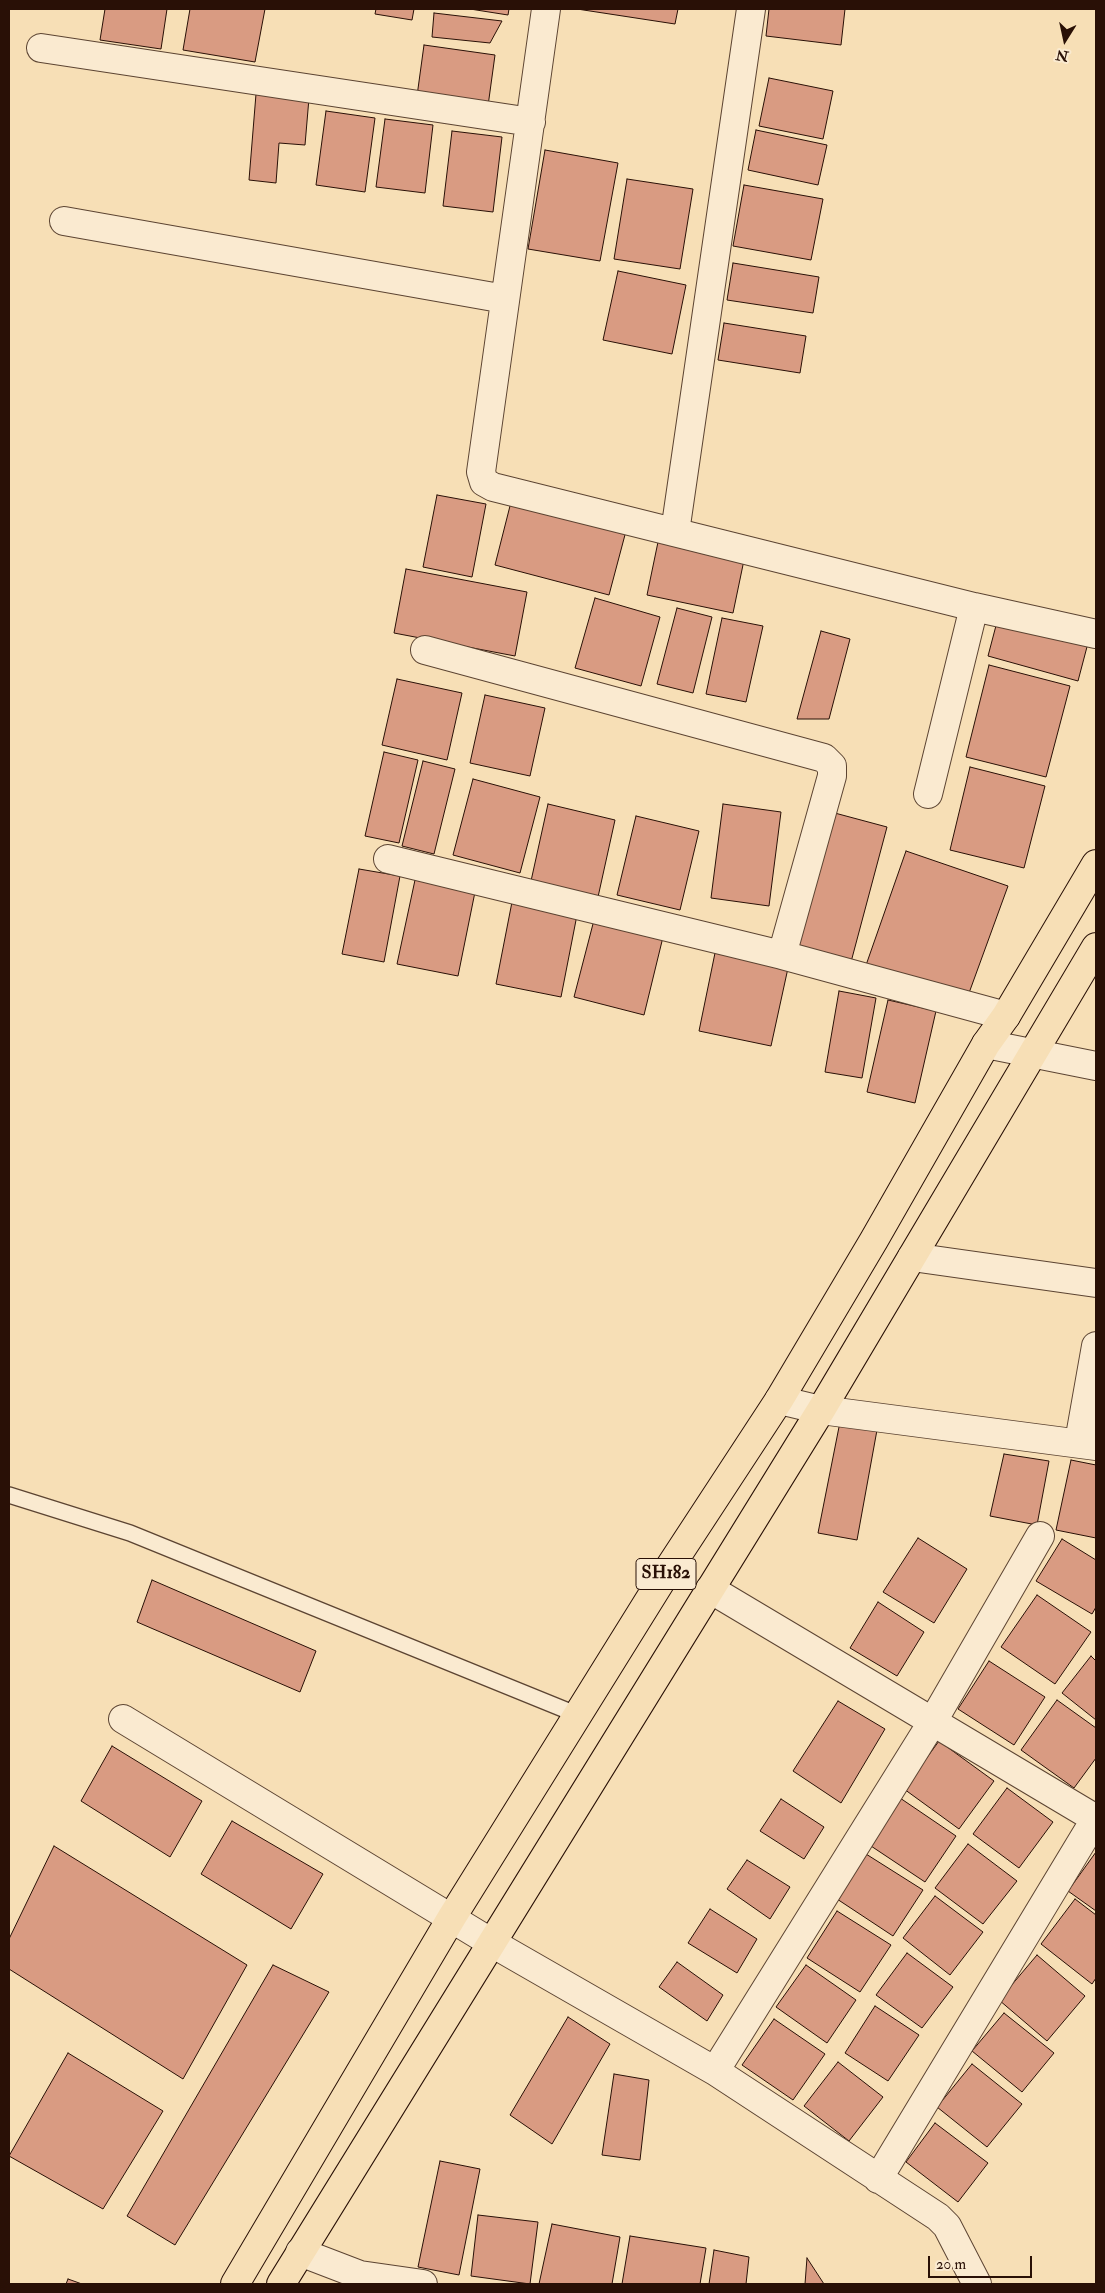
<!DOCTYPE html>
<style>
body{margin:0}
#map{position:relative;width:1105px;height:2293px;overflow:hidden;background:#f7dfb6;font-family:"IM FELL Double Pica",serif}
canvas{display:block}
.frame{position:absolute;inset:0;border:10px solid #291006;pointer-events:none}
.north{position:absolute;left:1040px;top:15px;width:50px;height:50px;-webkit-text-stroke:4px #faead0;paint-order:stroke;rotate:190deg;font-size:14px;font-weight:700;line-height:20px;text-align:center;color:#291006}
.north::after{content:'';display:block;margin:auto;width:18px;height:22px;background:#291006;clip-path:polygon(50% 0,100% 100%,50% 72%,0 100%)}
.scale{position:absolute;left:928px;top:2256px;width:104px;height:22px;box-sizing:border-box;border:2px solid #291006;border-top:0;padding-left:6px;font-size:15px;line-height:18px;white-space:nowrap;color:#291006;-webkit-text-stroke:4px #faead0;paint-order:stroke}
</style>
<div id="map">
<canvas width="1105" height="2293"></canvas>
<div class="frame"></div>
<div class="north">N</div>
<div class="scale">20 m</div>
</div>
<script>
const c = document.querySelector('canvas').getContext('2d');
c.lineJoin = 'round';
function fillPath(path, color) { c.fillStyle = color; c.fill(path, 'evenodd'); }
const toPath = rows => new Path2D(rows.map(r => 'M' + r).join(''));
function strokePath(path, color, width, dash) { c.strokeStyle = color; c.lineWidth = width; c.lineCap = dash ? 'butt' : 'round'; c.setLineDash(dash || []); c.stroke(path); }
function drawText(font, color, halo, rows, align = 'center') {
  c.font = font + ' "IM FELL Double Pica",serif'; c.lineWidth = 5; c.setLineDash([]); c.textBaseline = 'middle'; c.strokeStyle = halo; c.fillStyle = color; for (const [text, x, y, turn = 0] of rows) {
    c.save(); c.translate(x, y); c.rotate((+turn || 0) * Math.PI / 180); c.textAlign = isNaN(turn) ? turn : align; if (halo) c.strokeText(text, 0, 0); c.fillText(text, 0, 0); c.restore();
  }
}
const building = toPath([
 [105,9,167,9,161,49,100,40,105,9],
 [190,9,265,9,255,62,183,50,190,9],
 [376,9,414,9,412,20,375,14,376,9],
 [470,9,509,9,508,15,470,9],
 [577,9,678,9,675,24,577,9],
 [769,9,845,9,841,45,766,36,769,9],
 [434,13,502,21,490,43,432,37,434,13],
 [424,45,495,55,488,106,417,96,424,45],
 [769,78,833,91,823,139,759,126,769,78],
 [256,94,309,98,305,145,279,143,276,183,249,180,256,94],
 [326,111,375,118,365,192,316,185,326,111],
 [385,119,433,125,425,193,376,187,385,119],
 [756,130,827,145,818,185,748,170,756,130],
 [452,131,502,137,493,212,443,206,452,131],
 [545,150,618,163,600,261,528,249,545,150],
 [627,179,693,189,680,269,614,259,627,179],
 [744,185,823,199,811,260,733,246,744,185],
 [733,263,819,277,813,313,727,300,733,263],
 [618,271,686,285,672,354,603,340,618,271],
 [724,323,806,336,800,373,718,360,724,323],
 [437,495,486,504,472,577,423,567,437,495],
 [511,502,626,531,609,595,495,565,511,502],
 [658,542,744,560,733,613,647,595,658,542],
 [406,569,527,592,515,656,394,633,406,569],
 [595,598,660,617,641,686,575,668,595,598],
 [677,608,712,617,693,693,657,684,677,608],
 [722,618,763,626,746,702,706,694,722,618],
 [998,618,1088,643,1078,681,988,656,998,618],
 [821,631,850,639,829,719,797,719,821,631],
 [989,665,1070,686,1046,777,966,757,989,665],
 [397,679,462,693,447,760,382,745,397,679],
 [485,695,545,708,530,776,470,763,485,695],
 [384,752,418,760,399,843,365,836,384,752],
 [423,761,455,769,434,854,402,846,423,761],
 [970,767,1045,786,1024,868,950,850,970,767],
 [473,779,540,797,520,873,453,855,473,779],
 [548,804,615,820,598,897,531,881,548,804],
 [723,804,781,812,769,906,711,898,723,804],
 [831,812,887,827,851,962,796,947,831,812],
 [636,816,699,831,680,910,617,895,636,816],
 [906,851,1008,886,965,1004,865,968,906,851],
 [359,869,400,876,384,962,342,954,359,869],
 [415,880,475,892,458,976,397,964,415,880],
 [512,902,577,915,561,997,496,984,512,902],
 [594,920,663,937,644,1015,574,997,594,920],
 [715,953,788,968,771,1046,699,1031,715,953],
 [839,991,876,998,862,1078,825,1072,839,991],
 [888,1000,936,1011,915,1103,867,1092,888,1000],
 [840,1422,877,1430,857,1540,818,1533,840,1422],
 [1004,1454,1049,1461,1037,1525,990,1516,1004,1454],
 [1071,1460,1096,1465,1096,1538,1056,1530,1071,1460],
 [918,1538,967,1569,934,1623,883,1592,918,1538],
 [1062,1539,1096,1560,1096,1607,1092,1614,1036,1581,1062,1539],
 [152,1580,316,1651,300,1692,137,1622,152,1580],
 [1037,1595,1091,1632,1055,1684,1001,1647,1037,1595],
 [878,1602,924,1632,897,1676,850,1648,878,1602],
 [1091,1656,1096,1661,1096,1720,1062,1693,1091,1656],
 [989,1661,1045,1697,1014,1745,958,1709,989,1661],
 [1057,1700,1096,1728,1096,1758,1074,1788,1021,1750,1057,1700],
 [838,1701,885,1729,841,1803,793,1771,838,1701],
 [939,1741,994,1781,959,1829,904,1789,939,1741],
 [112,1746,202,1801,170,1857,81,1801,112,1746],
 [1007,1788,1053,1822,1019,1868,973,1834,1007,1788],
 [900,1798,956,1836,925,1882,868,1844,900,1798],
 [781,1799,824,1827,804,1859,760,1831,781,1799],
 [232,1821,323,1874,291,1929,201,1874,232,1821],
 [968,1844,1017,1881,983,1924,935,1888,968,1844],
 [54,1846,247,1965,183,2079,9,1969,9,1939,54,1846],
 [1096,1852,1096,1911,1068,1891,1096,1852],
 [866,1854,923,1890,893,1936,837,1899,866,1854],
 [747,1860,790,1887,770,1919,727,1889,747,1860],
 [935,1896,983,1932,950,1975,903,1938,935,1896],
 [1075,1899,1096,1915,1096,1978,1092,1984,1041,1944,1075,1899],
 [710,1909,757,1939,737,1973,688,1943,710,1909],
 [837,1911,891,1945,860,1992,807,1958,837,1911],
 [907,1953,953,1987,922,2028,876,1995,907,1953],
 [1037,1955,1085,1996,1047,2041,999,2000,1037,1955],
 [677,1962,723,1995,707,2021,659,1987,677,1962],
 [273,1965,329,1992,175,2245,127,2216,273,1965],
 [806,1965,856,2000,827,2043,776,2007,806,1965],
 [875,2006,919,2035,888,2081,845,2053,875,2006],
 [1004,2013,1054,2053,1022,2092,972,2051,1004,2013],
 [568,2017,610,2044,552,2144,510,2115,568,2017],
 [774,2019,825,2054,793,2100,742,2065,774,2019],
 [68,2053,163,2111,103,2209,9,2156,68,2053],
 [838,2062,883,2097,849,2141,804,2106,838,2062],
 [972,2064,1022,2104,987,2147,937,2107,972,2064],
 [614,2074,649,2080,640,2160,602,2155,614,2074],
 [935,2123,988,2163,958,2202,906,2162,935,2123],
 [440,2161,480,2169,459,2275,418,2267,440,2161],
 [478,2215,538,2222,530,2284,471,2276,478,2215],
 [552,2224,620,2237,612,2284,539,2284,552,2224],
 [630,2236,706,2248,700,2284,622,2284,630,2236],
 [714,2250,749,2257,746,2284,709,2284,714,2250],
 [807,2258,824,2284,805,2284,807,2258],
 [68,2279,82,2284,66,2284,68,2279]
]);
const service = toPath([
 [9,1495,130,1533,578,1715]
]);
const minor = toPath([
 [546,9,481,472,484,482,493,487,974,607,1096,634],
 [41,48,531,122],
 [64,221,505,299],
 [675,532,751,9],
 [425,650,824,758,832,766,832,776,782,955],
 [928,794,974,607],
 [388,859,782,955,1006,1016],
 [986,1044,1096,1066],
 [912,1257,1096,1283],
 [779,1400,821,1410,1096,1446],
 [1079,1442,1096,1346],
 [710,1589,1096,1819],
 [123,1719,492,1943,715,2071,938,2217,947,2226,977,2284],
 [715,2071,933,1721,1040,1536],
 [878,2179,1096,1818],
 [300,2252,360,2275,423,2284]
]);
const primary = toPath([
 [235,2284,452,1917,671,1565,779,1400,874,1240,986,1044,1006,1016,1096,864],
 [281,2284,821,1410,1096,947]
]);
const shields = [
 [666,1574,60]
];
const shieldNames = [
 ["SH182",666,1574]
];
fillPath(building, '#d99b82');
strokePath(building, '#291006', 1);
strokePath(service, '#5c4432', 18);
strokePath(minor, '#5c4432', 30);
strokePath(primary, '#291006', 30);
strokePath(service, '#faead0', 15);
strokePath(minor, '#faead0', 28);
strokePath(primary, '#f7dfb6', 28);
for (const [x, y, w] of shields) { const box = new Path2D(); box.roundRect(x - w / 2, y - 15.5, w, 31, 4); c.fillStyle = '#faead0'; c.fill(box); strokePath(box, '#291006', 1); }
drawText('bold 18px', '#291006', null, shieldNames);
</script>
